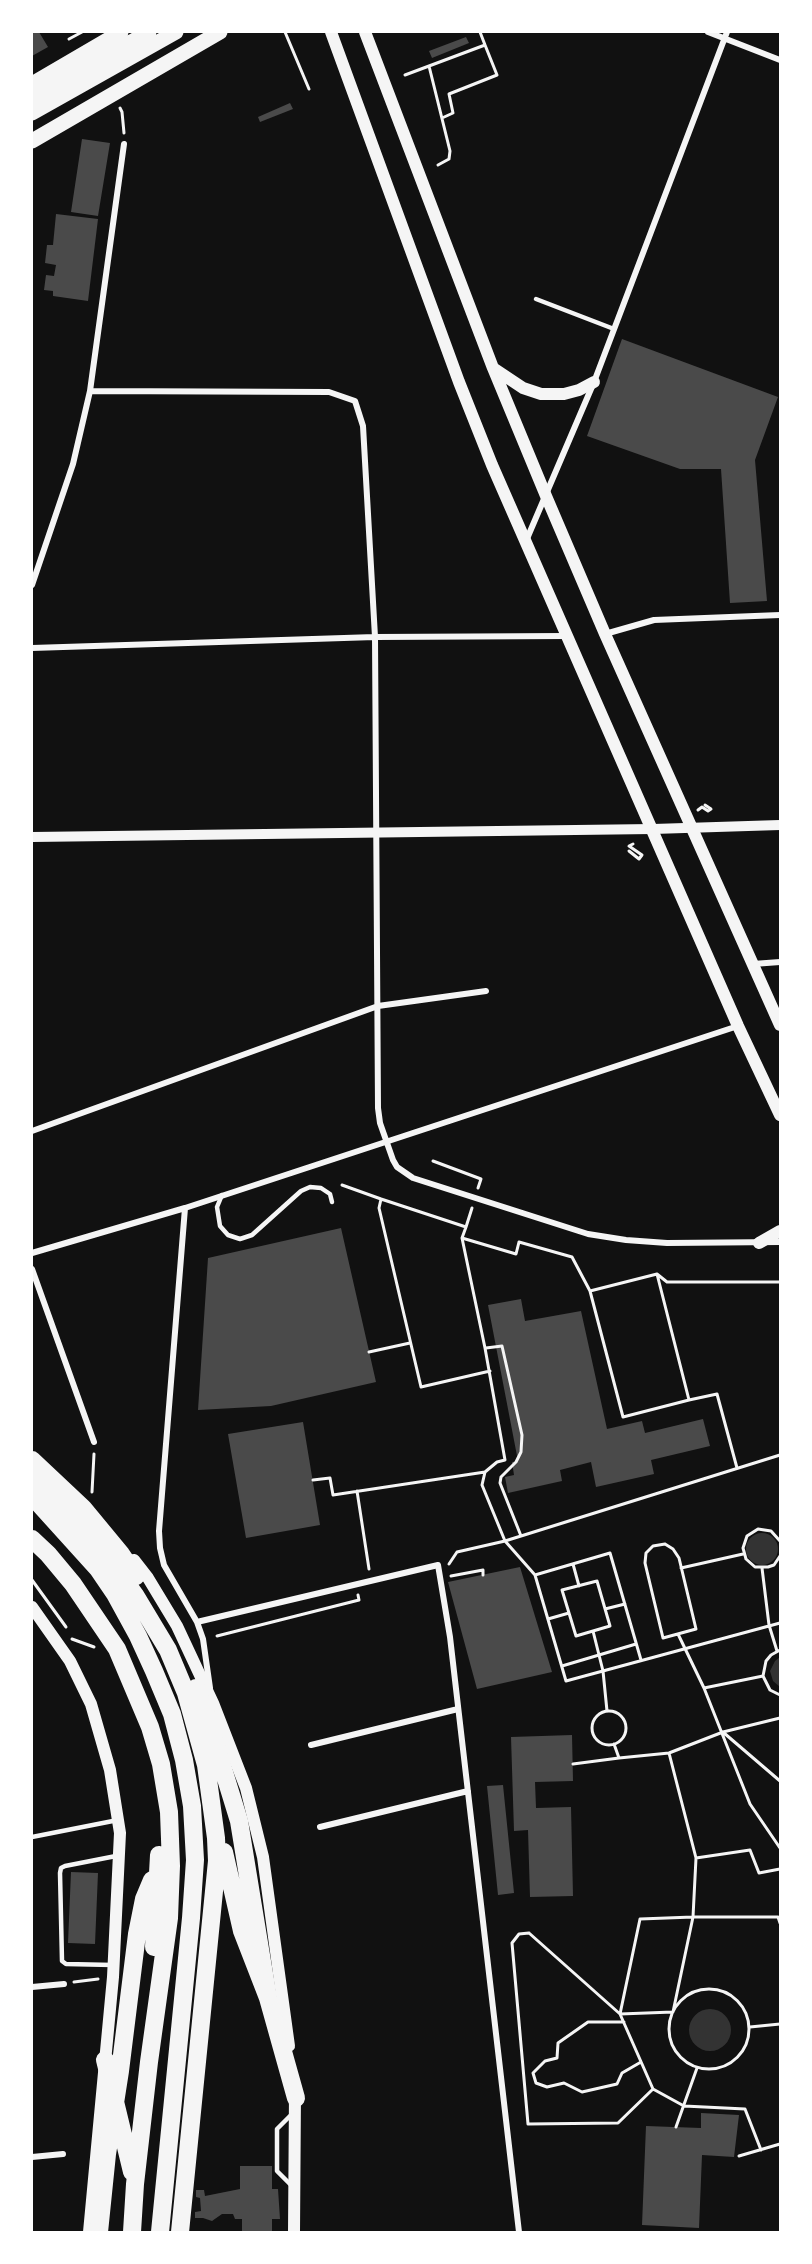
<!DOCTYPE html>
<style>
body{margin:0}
#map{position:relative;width:812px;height:2264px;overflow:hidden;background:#111;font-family:Karla,sans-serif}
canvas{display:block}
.frame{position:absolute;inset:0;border:33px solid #fff;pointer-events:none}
</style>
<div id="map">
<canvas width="812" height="2264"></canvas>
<div class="frame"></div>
</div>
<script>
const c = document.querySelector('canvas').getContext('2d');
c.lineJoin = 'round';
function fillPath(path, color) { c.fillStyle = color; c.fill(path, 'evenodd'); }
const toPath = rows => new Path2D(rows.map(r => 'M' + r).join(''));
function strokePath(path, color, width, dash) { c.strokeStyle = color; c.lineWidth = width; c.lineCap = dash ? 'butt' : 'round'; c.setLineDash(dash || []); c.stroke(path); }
const water = toPath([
 '746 1549a16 16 0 1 1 32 0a16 16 0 1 1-32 0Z',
 [780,1657,780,1687,773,1681,770,1671,775,1661],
 '689 2030a21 21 0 1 1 42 0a21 21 0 1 1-42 0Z'
]);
const building = toPath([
 [32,32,39,32,48,47,32,56],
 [466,37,469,43,432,58,429,51],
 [290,103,293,109,260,122,258,117],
 [82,139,110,143,98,216,71,212],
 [56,214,98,219,88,301,53,296,53,291,44,290,46,275,54,276,56,265,45,263,47,245,53,245],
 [622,339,778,397,755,460,767,601,730,603,721,469,680,469,587,436],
 [341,1228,376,1382,271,1406,198,1410,208,1258],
 [521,1299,525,1321,581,1311,607,1429,642,1421,645,1433,703,1419,710,1446,651,1460,654,1474,596,1487,591,1462,560,1470,562,1481,508,1493,505,1477,514,1475,512,1462,518,1461,488,1305],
 [303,1422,320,1525,246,1538,228,1434],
 [520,1567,552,1672,477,1689,448,1582],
 [572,1735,573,1781,535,1782,536,1808,571,1807,573,1896,530,1897,528,1830,514,1831,511,1737],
 [503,1785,514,1893,498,1895,487,1786],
 [71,1872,98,1873,95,1944,68,1943],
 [701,2113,739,2115,734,2157,702,2155,699,2228,642,2225,646,2126,701,2128],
 [240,2166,272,2166,272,2189,278,2189,280,2219,272,2219,272,2232,242,2232,242,2219,235,2219,233,2214,222,2214,212,2221,203,2218,195,2218,195,2212,201,2211,200,2198,196,2197,196,2190,204,2190,205,2196,240,2189]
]);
const path = toPath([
 [285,32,309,89],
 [69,39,82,32],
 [429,66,450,151,449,159,438,165],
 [405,75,485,45,480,32],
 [120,108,122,112,124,133],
 [442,118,453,113,449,94,497,75,485,45],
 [698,810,702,807,708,811,711,809,705,805],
 [629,851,639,859,642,855,629,846,633,844],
 [433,1161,481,1179,478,1188],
 [342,1185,381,1199],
 [466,1227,472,1208],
 [462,1238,466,1227,381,1199,379,1208,421,1387,490,1371],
 [657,1274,689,1400,717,1394,737,1468],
 [590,1291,657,1274,667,1282,780,1282],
 [486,1348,502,1346,522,1435,521,1452,516,1462,501,1477,500,1483,521,1536],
 [369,1352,410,1343],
 [689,1400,623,1417,590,1291,572,1257,519,1242,516,1254,462,1238,485,1348,505,1460,497,1462,485,1472,482,1485,505,1541,535,1575,566,1681,780,1623],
 [313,1480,330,1478,333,1495,485,1472],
 [357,1491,369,1569],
 [92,1492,94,1454],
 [780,1541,771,1531,758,1529,747,1536,743,1548,746,1559,755,1567,768,1567,774,1565,780,1556],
 [665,1544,673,1549,679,1558,696,1629,663,1638,645,1563,646,1553,653,1546,665,1544],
 [449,1564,457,1552,505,1541,780,1455],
 [573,1564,579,1586],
 [681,1568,743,1554],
 [762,1568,769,1625,777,1651],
 [535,1575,610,1553,641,1660],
 [451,1576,483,1570,483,1575],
 [32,1580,66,1627],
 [597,1581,610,1626,576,1636,562,1590,597,1581],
 [605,1609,625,1604],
 [548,1619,569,1613],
 [593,1631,603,1671,607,1711],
 [678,1634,704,1688,750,1804,780,1848],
 [217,1636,359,1600,358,1595],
 [72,1639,94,1647],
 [780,1650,771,1655,766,1661,763,1676,770,1690,780,1695],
 [562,1666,636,1644],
 [704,1688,763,1676],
 '592 1728a17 17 0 1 1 34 0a17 17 0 1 1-34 0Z',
 [724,1733,780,1781],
 [614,1744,619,1758,669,1753,723,1732,780,1718],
 [669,1753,696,1858,693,1917,778,1917,780,1923],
 [573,1764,619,1758],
 [696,1858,750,1850,759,1873,780,1869],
 [693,1917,673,2012,620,2014,640,1919,693,1917],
 [529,1933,620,2014,653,2089,618,2123,528,2124,512,1943,519,1934,529,1933],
 [74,1982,98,1979],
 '669 2029a40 40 0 1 1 80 0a40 40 0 1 1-80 0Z',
 [624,2022,588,2022,558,2043,557,2058,545,2061,533,2073,536,2083,547,2087,564,2083,582,2092,617,2084,622,2073,641,2062],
 [750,2027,780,2024],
 [653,2089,684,2106,745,2109,761,2150],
 [676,2127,697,2068],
 [739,2156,780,2144]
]);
const service = toPath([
 [536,299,614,329],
 [222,1195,217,1207,220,1226,228,1235,240,1239,252,1235,301,1191,310,1187,321,1188,330,1194,332,1202],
 [32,1837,118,1820],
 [113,1965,66,1964,62,1961,60,1873,61,1868,65,1866,116,1856],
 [291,2185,277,2171,277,2129,293,2113]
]);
const minor = toPath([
 [708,32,780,60],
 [90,391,329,392,355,401,363,426,375,637,378,1108,380,1123,393,1160,397,1167,413,1178,588,1234,626,1240,667,1243,780,1242],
 [526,541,594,382,727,32],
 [32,585,73,464,90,391,124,144],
 [605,634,654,620,780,615],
 [32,648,375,637,566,636],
 [753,964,780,962],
 [32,1131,378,1006,486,991],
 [185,1208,159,1531,160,1548,164,1565,197,1622,203,1639,210,1688],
 [32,1253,185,1208,738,1026],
 [32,1269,94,1442],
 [197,1622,438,1565,450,1637,519,2232],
 [311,1745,458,1709],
 [320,1827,468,1791],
 [32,1987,64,1984],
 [32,2157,63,2154]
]);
const tertiary = toPath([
 [32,837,653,829,780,825]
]);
const secondary = toPath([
 [331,32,459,382,492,465,738,1026,780,1115],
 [365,32,493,368,546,496,605,634,780,1025],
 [493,368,523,388,541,394,564,394,579,390,594,382],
 [759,1243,780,1231],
 [134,1560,148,1578,177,1626,213,1703,246,1788,263,1857,289,2046],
 [32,1607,70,1661,91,1704,110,1770,120,1833,113,1977,89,2232],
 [294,2232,295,2093]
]);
const primary = toPath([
 [32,84,121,32],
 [32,97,149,32],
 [32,113,176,32],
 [32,141,220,32]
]);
const motorway = toPath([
 [32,1460,83,1508,121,1554,136,1576],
 [32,1481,101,1548,135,1595,168,1650,186,1693,206,1765,216,1838,217,1861,180,2232],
 [32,1496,98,1569,115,1594,138,1636,154,1671,172,1714,184,1760,192,1806,195,1860,191,1918,160,2232],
 [32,1539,48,1554,73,1584,117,1649,150,1727,161,1764,169,1812,171,1866,169,1918,149,2062,135,2184,132,2232],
 [196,1688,208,1720,239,1821,268,1998],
 [224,1852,242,1931,268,1998,296,2098],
 [154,1947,159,1855],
 [105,2060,132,2172],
 [99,2232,107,2154,120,2071,137,1934,144,1899,152,1880]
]);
fillPath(water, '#333');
fillPath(building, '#4a4a4a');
strokePath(path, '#f5f5f5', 3);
strokePath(service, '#f5f5f5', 4.5);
strokePath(minor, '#f5f5f5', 6);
strokePath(tertiary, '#f5f5f5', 10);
strokePath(secondary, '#f5f5f5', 12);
strokePath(primary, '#f5f5f5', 15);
strokePath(motorway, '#f5f5f5', 18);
</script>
